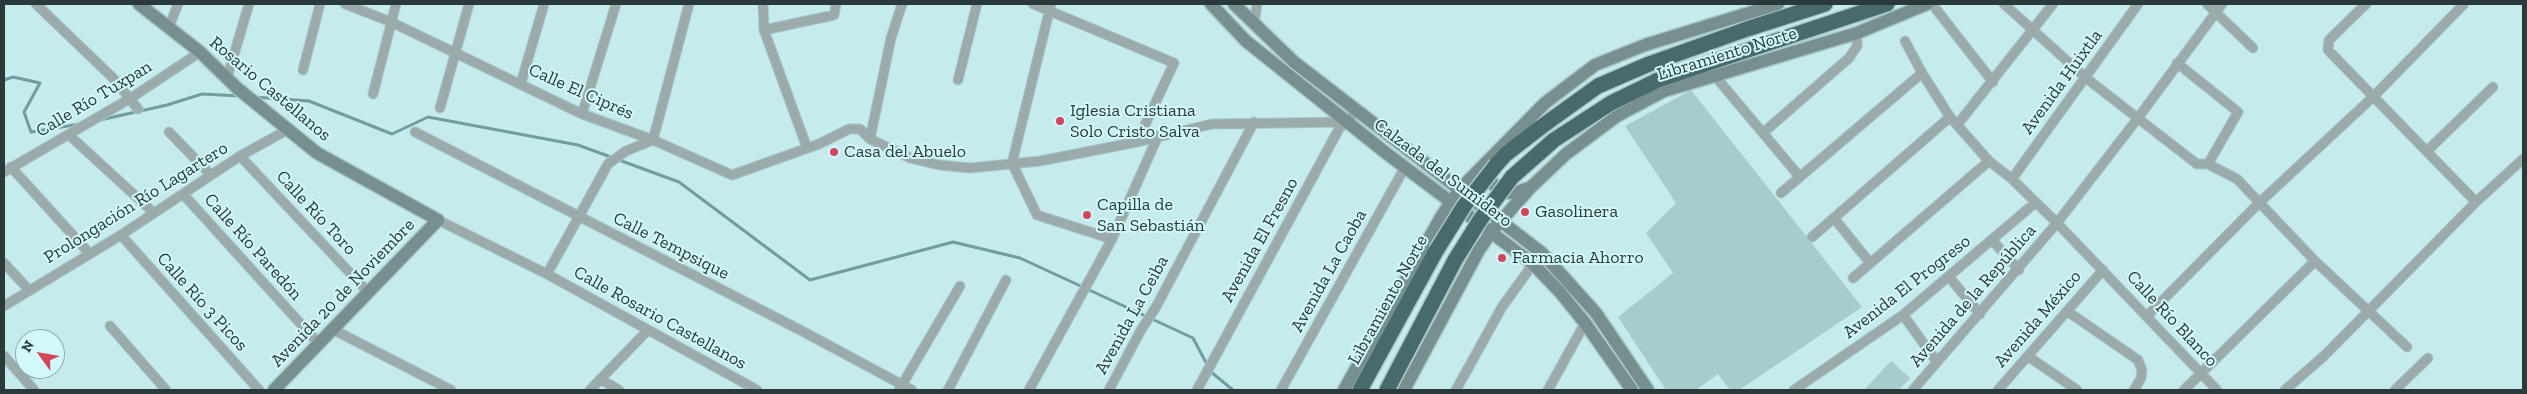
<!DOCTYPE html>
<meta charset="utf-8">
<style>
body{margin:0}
#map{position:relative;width:2527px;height:394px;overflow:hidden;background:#c6ebed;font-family:"Zilla Slab",serif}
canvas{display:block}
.frame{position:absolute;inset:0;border:5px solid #2a393a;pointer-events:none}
.north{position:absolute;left:15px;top:329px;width:50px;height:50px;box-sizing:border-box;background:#d3f8fa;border:1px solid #8facad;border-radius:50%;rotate:302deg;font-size:14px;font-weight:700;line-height:20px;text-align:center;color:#2a393a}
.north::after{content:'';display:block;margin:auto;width:18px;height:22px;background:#d4445d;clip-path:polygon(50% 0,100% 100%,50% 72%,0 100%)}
</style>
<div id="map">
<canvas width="2527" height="394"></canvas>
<div class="frame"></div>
<div class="north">N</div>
</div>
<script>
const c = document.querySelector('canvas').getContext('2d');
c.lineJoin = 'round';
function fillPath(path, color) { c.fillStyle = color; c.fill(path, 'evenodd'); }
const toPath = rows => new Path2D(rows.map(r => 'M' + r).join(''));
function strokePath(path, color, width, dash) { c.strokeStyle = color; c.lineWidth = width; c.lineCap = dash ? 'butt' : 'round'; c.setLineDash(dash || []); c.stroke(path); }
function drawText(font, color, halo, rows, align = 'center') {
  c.font = font + ' "Zilla Slab",serif'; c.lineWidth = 4; c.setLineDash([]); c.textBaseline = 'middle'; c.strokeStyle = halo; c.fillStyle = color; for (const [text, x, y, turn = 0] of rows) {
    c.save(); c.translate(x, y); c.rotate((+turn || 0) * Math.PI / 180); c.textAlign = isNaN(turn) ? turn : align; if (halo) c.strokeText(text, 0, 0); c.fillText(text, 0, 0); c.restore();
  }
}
const green = toPath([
 [1691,90,1862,307,1739,390,1730,390,1718,374,1696,390,1666,390,1618,317,1673,273,1646,233,1676,203,1625,126],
 [1891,361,1910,378,1899,390,1864,390]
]);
const stream = toPath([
 [4,80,13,77,40,83,24,112,31,132,80,124],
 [254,97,309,101,392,134,428,117,578,145,679,182,810,280,953,242,1020,258,1193,338,1211,372,1233,390],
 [100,120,167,105,202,94,241,96]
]);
const street = toPath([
 [36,4,113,78,138,109],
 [345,4,391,22,582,114,653,140,732,175,819,144,849,129,860,129,870,139,910,158,939,165,970,168,1040,161,1137,142,1212,124,1348,122],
 [763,4,764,30,807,148],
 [1033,4,1174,63,1137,142],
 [1051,4,1012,163,1037,215,1112,239],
 [1932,4,1993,82],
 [2004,4,2086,78,2193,161,2197,164,2208,164,2237,179,2315,261,2407,347],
 [2207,4,2253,48],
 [2366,4,2329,40,2328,50,2476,202],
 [1254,25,1257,4],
 [169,27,178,4],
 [764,30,834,15,836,4],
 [1905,41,1922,73,1950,117,1989,161,2012,179,2057,223,2217,390],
 [2177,63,2238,112,2208,164],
 [303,70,320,4],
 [1715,76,1799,176],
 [227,78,249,4],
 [958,80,977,4],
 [521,83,544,4],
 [373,94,396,4],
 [440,108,469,4],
 [582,114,616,4],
 [1957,125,2053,4],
 [169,132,211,175],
 [415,132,804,332,912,390],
 [1764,132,1849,58,1857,46,1857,33],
 [69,135,154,213],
 [870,139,891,38,902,4],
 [2427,151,2493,87],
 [240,156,368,292],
 [11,167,89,253],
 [4,172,131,98,200,52],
 [2012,179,2138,4],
 [1781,193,1922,73],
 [183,194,319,344],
 [1834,218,1870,263],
 [438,220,547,274,757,390],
 [121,235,259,390],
 [1812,237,1950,117],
 [1993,241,2019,270],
 [4,263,28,289],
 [547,274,608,164,626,151,653,140,689,4],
 [1949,277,1980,314],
 [1853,278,1989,161],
 [4,306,121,235,240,156,287,130],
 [2067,311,2138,360,2142,370,2141,378,2134,390],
 [1903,315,1937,362],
 [2147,316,2259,203,2374,96,2464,4],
 [110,326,166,390],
 [332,329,451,390],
 [4,356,34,390],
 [2029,357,2077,390],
 [600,379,619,390],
 [590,390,647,331],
 [899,390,960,286],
 [948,390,1006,280],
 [1029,390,1112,239,1158,136],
 [1109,390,1141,330,1156,307,1254,122],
 [1197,390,1340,127,1350,122,1354,109],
 [1281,390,1405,167],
 [1456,390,1502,307,1533,264],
 [1548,390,1585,323],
 [1794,390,1903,315,2035,203],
 [1913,390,2057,223,2138,118,2222,4],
 [1998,390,2103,270],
 [2184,390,2315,261],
 [2285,390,2324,356,2476,202,2523,159],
 [2395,390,2428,358]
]);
const secondary = toPath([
 [139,4,200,52,237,88,317,153,438,220,274,390],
 [1211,4,1246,41,1386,153,1533,264,1560,292,1585,323,1632,390],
 [1234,4,1294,62,1542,253,1596,313,1648,390],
 [1493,166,1490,178,1492,183,1501,192,1514,193,1529,188],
 [1344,390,1441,217,1459,190,1545,103,1595,65,1645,45,1778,4],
 [1404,390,1479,250,1492,231,1531,187,1566,154,1617,116,1664,91,1857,33,1927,4]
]);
const highway = toPath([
 [1496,165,1506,154,1541,127,1598,86,1649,64,1747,29,1825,4],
 [1512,177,1554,140,1611,103,1658,80,1887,4],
 [1360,390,1436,251],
 [1387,390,1455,260]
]);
const highwayBridge = toPath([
 [1436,251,1464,206,1496,165],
 [1455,260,1480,220,1512,177]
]);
const markers = [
 [1060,121,5,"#d4445d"],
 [834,152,5,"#d4445d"],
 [1525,212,5,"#d4445d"],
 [1087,215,5,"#d4445d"],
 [1502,258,5,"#d4445d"]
];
const streetNames = [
 ["Libramiento Norte",1727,54,-17],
 ["Avenida Huixtla",2062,82,-54],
 ["Rosario Castellanos",270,89,40],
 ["Calle El Ciprés",581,92,24],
 ["Calle Río Tuxpan",94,99,-31],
 ["Calzada del Sumidero",1443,173,37],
 ["Prolongación Río Lagartero",136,203,-32],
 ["Calle Río Toro",316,213,47],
 ["Avenida El Fresno",1260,240,-61],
 ["Calle Tempsique",671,246,27],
 ["Calle Río Paredón",253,247,48],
 ["Avenida La Caoba",1329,271,-61],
 ["Avenida El Progreso",1907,287,-38],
 ["Avenida 20 de Noviembre",343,293,-46],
 ["Avenida de la República",1973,296,-49],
 ["Libramiento Norte",1388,300,-61],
 ["Calle Río 3 Picos",202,302,48],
 ["Avenida La Ceiba",1132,315,-61],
 ["Calle Rosario Castellanos",660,318,29],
 ["Avenida México",2038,319,-49],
 ["Calle Río Blanco",2172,319,47]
];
const poiNames = [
 ["Iglesia Cristiana",1070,111],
 ["Solo Cristo Salva",1070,132],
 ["Casa del Abuelo",844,152],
 ["Capilla de",1097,205],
 ["San Sebastián",1097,226],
 ["Gasolinera",1535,212],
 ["Farmacia Ahorro",1512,258]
];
fillPath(green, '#a8cbcd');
strokePath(stream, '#709d9f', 3);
strokePath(street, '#a7c7c9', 11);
strokePath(secondary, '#a7c7c9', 15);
strokePath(highway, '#a7c7c9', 18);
strokePath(street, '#9baaab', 9);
strokePath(secondary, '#788f90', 12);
strokePath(highway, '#486a6c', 15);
strokePath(highwayBridge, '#a7c7c9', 18, []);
strokePath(highwayBridge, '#486a6c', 15);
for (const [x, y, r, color] of markers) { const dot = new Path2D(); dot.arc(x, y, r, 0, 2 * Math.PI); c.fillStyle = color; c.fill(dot); strokePath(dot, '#d3f8fa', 2); }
drawText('18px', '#2a393a', '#d3f8fa', streetNames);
drawText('18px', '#2a393a', '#d3f8fa', poiNames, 'left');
</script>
